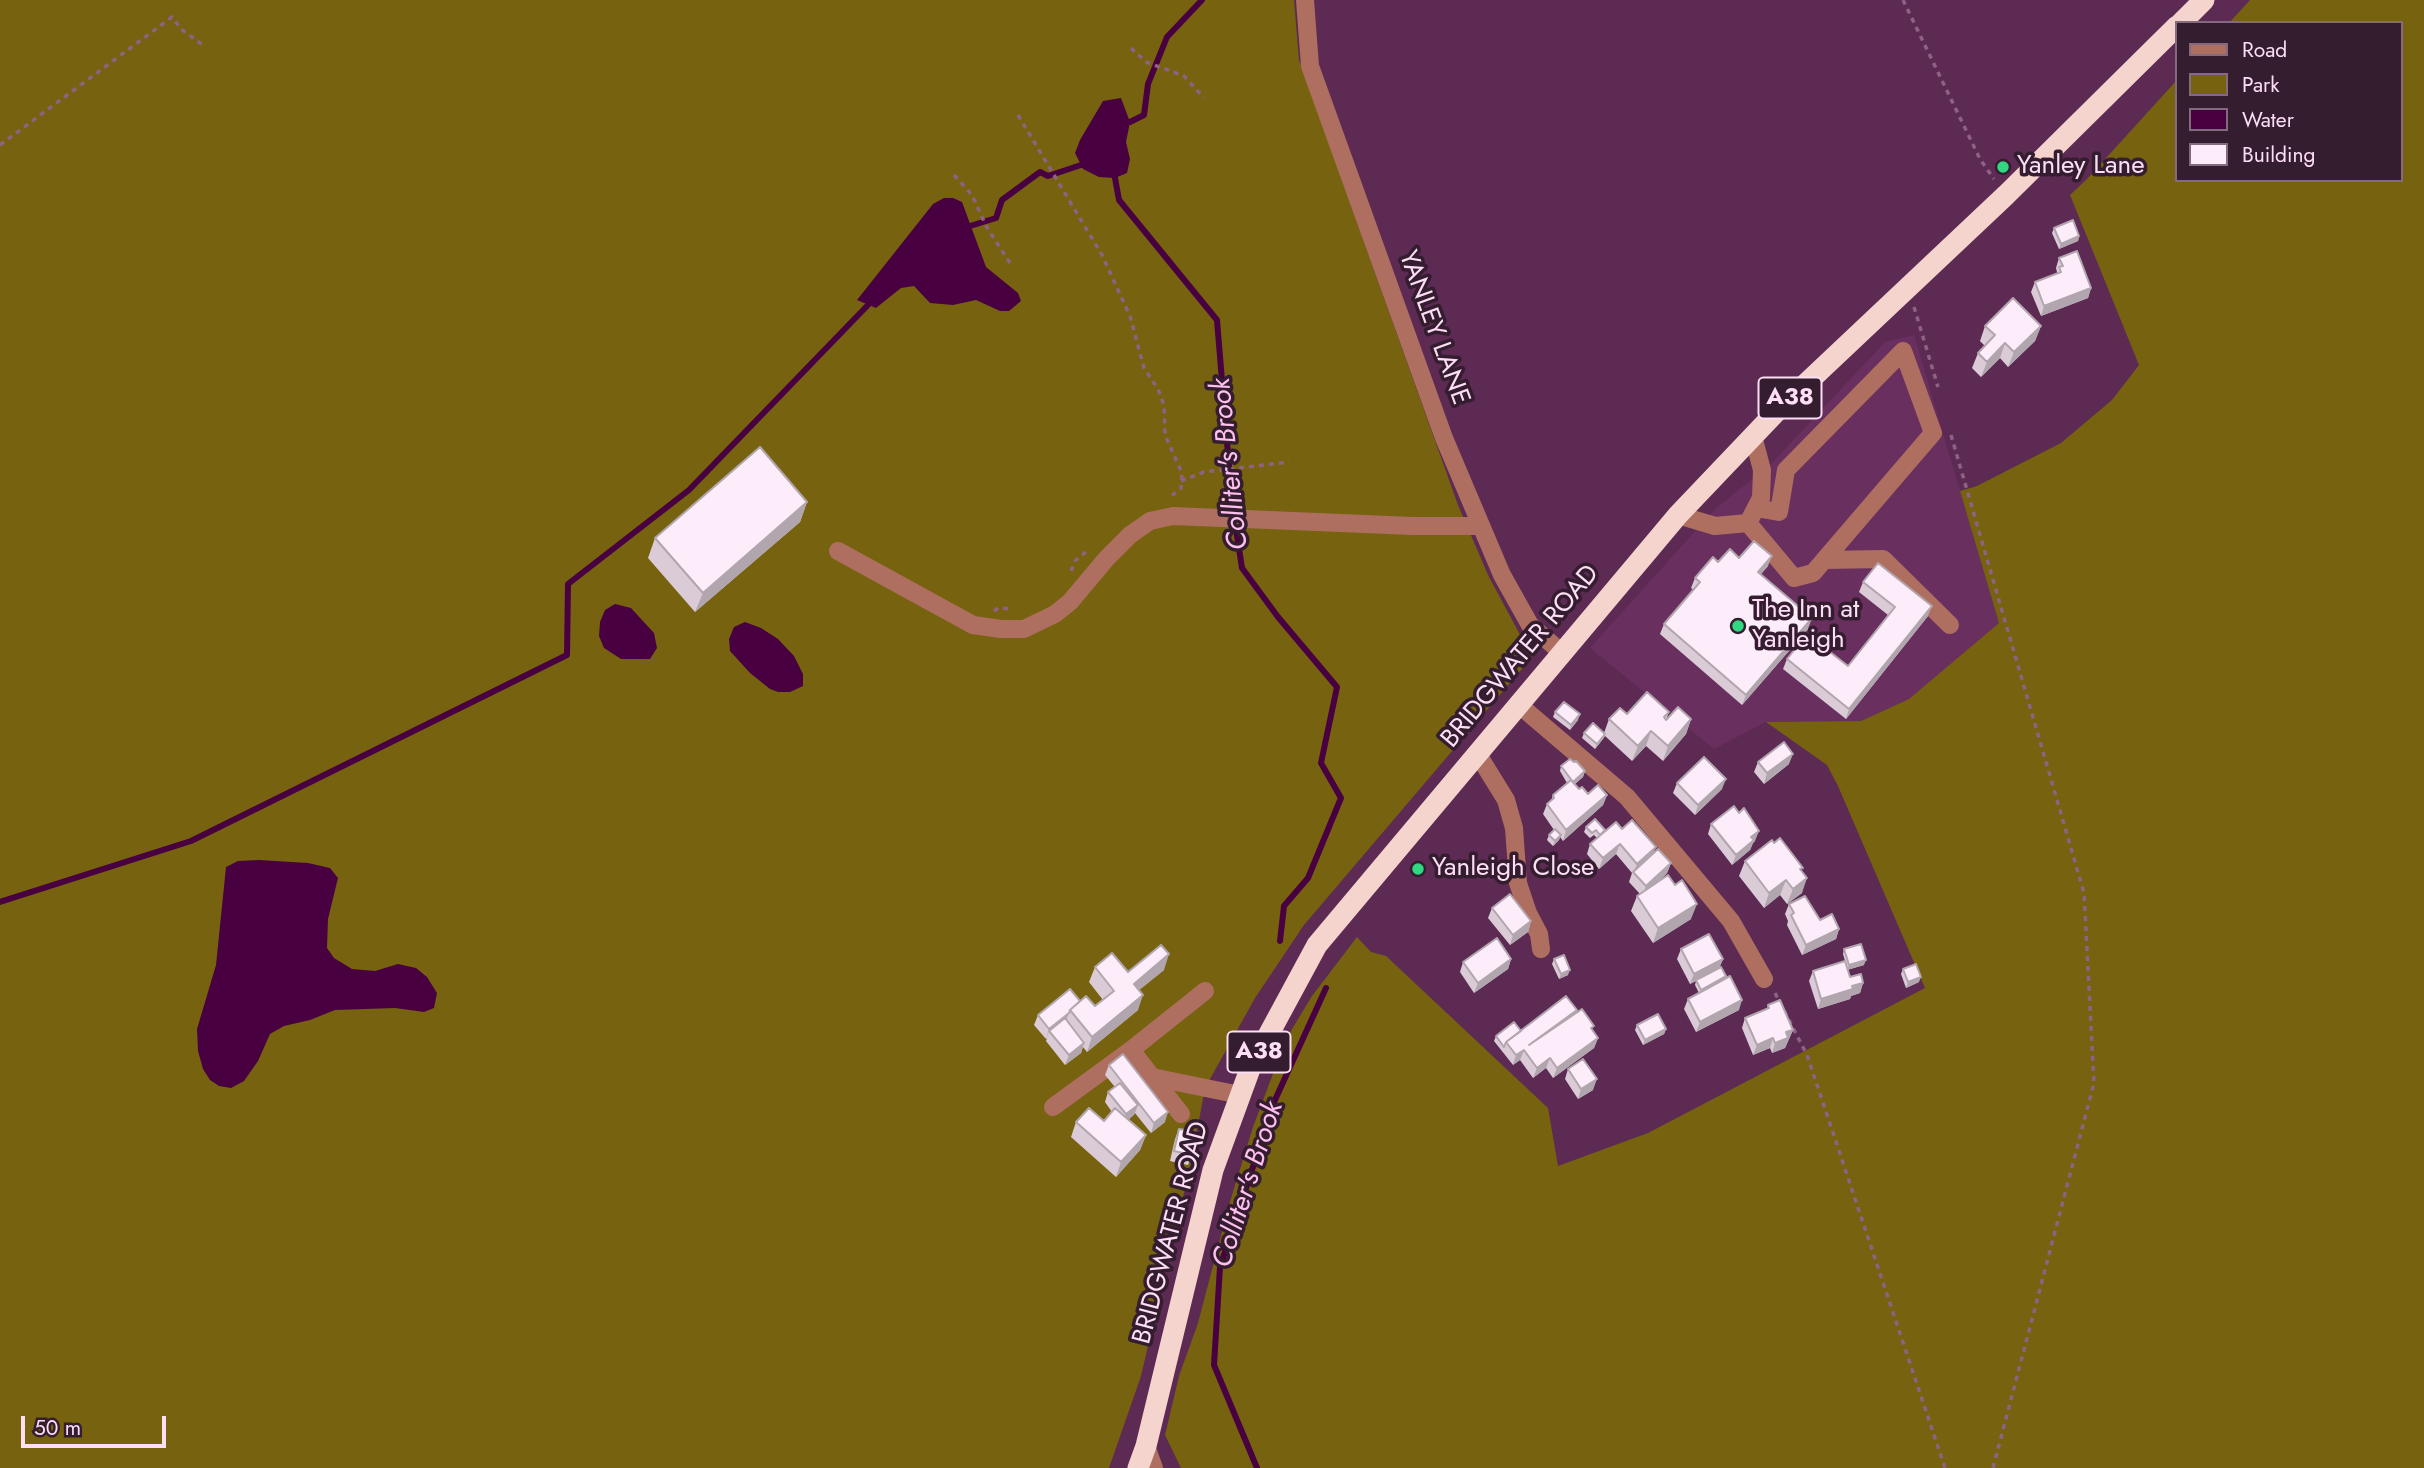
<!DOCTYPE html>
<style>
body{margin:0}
#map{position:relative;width:2424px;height:1468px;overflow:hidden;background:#5c2a53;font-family:Jost,sans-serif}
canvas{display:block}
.legend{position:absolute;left:2175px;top:21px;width:228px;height:161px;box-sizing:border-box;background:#341d2f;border:2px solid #846a7e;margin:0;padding:9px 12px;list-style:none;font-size:21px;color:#fddef5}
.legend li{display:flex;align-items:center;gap:14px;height:35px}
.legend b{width:35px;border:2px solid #846a7e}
.scale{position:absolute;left:21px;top:1416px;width:145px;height:32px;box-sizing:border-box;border:4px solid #fddef5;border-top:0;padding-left:9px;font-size:21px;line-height:24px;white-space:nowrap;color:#fddef5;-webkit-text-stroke:5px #341d2f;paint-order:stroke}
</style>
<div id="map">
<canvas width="2424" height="1468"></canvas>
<ul class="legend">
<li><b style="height:9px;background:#ae6f60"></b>Road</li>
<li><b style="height:19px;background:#77630f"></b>Park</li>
<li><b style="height:19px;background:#490040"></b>Water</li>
<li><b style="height:19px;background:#fdecf9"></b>Building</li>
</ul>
<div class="scale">50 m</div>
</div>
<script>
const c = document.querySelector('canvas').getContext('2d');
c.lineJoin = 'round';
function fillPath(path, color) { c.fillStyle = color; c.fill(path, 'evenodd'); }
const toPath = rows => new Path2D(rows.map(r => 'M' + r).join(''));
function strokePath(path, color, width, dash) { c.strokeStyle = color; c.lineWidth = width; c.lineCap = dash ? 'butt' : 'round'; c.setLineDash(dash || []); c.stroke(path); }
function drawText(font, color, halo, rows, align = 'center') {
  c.font = font + ' Jost,sans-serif'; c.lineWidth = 7; c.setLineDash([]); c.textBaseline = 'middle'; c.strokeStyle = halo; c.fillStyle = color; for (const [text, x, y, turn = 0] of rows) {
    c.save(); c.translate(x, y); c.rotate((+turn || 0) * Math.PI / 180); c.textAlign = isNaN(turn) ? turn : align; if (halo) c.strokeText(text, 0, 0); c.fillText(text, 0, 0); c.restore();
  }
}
const built = toPath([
 [1914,335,1999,623,1909,699,1861,721,1766,722,1714,749,1590,648,1715,509,1771,464,1885,342]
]);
const green = toPath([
 [0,0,1294,0,1299,60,1458,505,1488,575,1532,657,1304,925,1255,998,1205,1088,1191,1163,1141,1376,1109,1468,0,1468],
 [2250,0,2424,0,2424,1468,1181,1468,1165,1435,1179,1376,1198,1323,1229,1205,1253,1127,1286,1039,1312,996,1357,937,1371,952,1386,956,1548,1108,1558,1166,1648,1133,1925,988,1838,786,1827,765,1766,722,1861,721,1909,699,1999,623,1960,491,1977,486,2061,443,2112,400,2139,365,2070,195,2087,179,2177,80,2177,180,2401,180,2401,23,2229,23]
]);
const water = toPath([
 [1121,98,1130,122,1126,142,1130,159,1127,173,1115,178,1099,177,1083,169,1075,153,1080,140,1103,101],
 [944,198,953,198,962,202,986,267,1018,293,1021,301,1009,311,1000,311,976,300,953,305,930,303,914,286,901,288,876,308,857,300,933,204],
 [615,604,631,608,654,633,657,648,650,659,621,659,604,648,599,636,600,622,605,610],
 [745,622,761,628,778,639,794,656,803,674,803,686,790,692,778,692,770,689,750,673,730,651,729,639,734,627],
 [259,860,308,863,330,868,338,878,328,919,327,948,334,958,352,969,375,971,398,964,416,968,427,977,437,993,434,1008,424,1012,395,1008,335,1010,310,1020,284,1026,270,1034,258,1061,244,1081,231,1088,219,1086,210,1080,203,1069,198,1051,197,1029,216,965,226,867,238,861]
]);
const stream = toPath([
 [1130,122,1144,115,1148,84,1167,37,1202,0],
 [1115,178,1119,200,1217,320,1232,503,1242,568,1278,617,1337,687,1321,763,1341,798,1308,878,1284,906,1280,941],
 [970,226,996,218,1002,200,1040,172,1048,176,1081,165],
 [0,902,191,841,567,655,568,584,689,490,868,305],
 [1257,1468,1214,1365,1220,1267,1275,1100,1326,988]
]);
const path = toPath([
 [1903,0,1980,159,1994,179],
 [1131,48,1146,62,1184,76,1204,98],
 [1018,115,1102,255,1130,316,1144,368,1158,389,1164,405,1165,435,1182,473,1181,488,1169,498],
 [0,145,172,17,181,29,204,46],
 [954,175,972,195,986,226,1012,266],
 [1914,307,1938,387],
 [1951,435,2084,893,2094,1083,1993,1468],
 [1181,481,1204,472,1289,462],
 [1071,571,1075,561,1088,550],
 [994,611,998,608,1013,609],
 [1775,993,1807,1055,1945,1468]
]);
const minor = toPath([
 [1305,0,1310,66,1444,438,1502,575,1530,625,1561,652],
 [1678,515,1715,526,1748,523,1761,498,1762,470,1753,436],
 [1748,523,1794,578,1813,573,1933,433,1903,351,1786,470,1779,512,1756,508],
 [838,551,973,625,1001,629,1024,629,1055,614,1070,602,1107,558,1130,535,1150,521,1173,516,1413,526,1480,526],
 [1824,560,1883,559,1950,625],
 [1518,704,1627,797,1731,921,1764,979],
 [1477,753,1506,800,1514,828,1518,883,1528,913,1539,934,1541,949],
 [1131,1050,1181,1114],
 [1152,1077,1240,1095],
 [1053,1107,1131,1050,1205,991],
 [1146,1446,1154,1468]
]);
const highway = toPath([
 [2181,23,2204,0],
 [1138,1468,1146,1446,1213,1170,1250,1069,1317,945,1678,515,1777,411,2006,195,2177,26]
]);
const wall = toPath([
 [2054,228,2079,236,2078,241,2059,249,2052,233],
 [2059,258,2091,288,2088,298,2041,316,2031,292,2035,282,2057,273,2057,272,2056,268],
 [1985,326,2041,326,2035,341,2008,367,2000,358,1981,377,1972,368,1978,353,1985,346,1980,341],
 [807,502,800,522,695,612,648,558,655,538],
 [1739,558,1768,566,1761,574,1808,629,1742,705,1660,634,1664,624,1694,590,1691,588,1695,578,1718,562],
 [1863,582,1928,616,1846,719,1783,669,1787,659,1848,666,1888,615,1859,592],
 [1555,712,1578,720,1570,730,1553,717],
 [1669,712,1666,720,1691,719,1686,734,1663,761,1646,746,1632,761,1605,736,1603,739,1595,749,1582,738,1584,733,1604,733,1609,719,1627,714],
 [1574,762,1585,771,1583,777,1575,784,1579,789,1588,794,1607,795,1603,805,1563,841,1560,837,1559,840,1553,846,1547,840,1549,835,1554,830,1543,814,1547,804,1551,801,1553,795,1567,783,1560,771,1561,766],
 [1758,762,1789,764,1764,784,1754,772],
 [1677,783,1722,789,1695,815,1673,793],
 [1711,824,1755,841,1753,843,1750,850,1732,865,1708,834],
 [1586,827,1604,832,1622,829,1654,853,1671,863,1667,873,1658,882,1691,919,1653,943,1631,911,1637,896,1640,894,1629,882,1632,873,1616,854,1599,869,1587,854,1590,844,1597,838,1594,835,1590,838,1584,832],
 [1745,861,1801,871,1802,893,1787,904,1780,895,1764,908,1739,876],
 [1789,904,1839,929,1836,939,1802,955,1787,925,1788,921,1785,914],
 [1492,908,1531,921,1528,932,1510,945,1488,918],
 [1681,949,1723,959,1719,968,1726,976,1725,979,1739,1010,1696,1032,1684,1009,1688,999,1699,993,1695,985,1696,981,1690,984,1677,959],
 [1844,949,1864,965,1847,970,1850,977,1863,983,1860,993,1851,996,1850,999,1818,1009,1809,981,1813,971,1845,961,1843,954],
 [1511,959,1508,969,1474,993,1460,972,1463,962],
 [1554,959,1568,975,1559,979,1552,964],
 [1095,967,1128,972,1164,970,1139,990,1138,1010,1087,1052,1083,1047,1081,1053,1065,1065,1046,1041,1047,1038,1046,1039,1034,1025,1038,1015,1080,1001,1095,1006,1103,1000,1089,982],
 [1903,969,1919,982,1906,988,1901,974],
 [1768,1005,1793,1030,1785,1048,1772,1053,1770,1048,1753,1055,1742,1028,1745,1018,1767,1009],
 [1575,1014,1593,1031,1598,1038,1594,1048,1553,1078,1546,1068,1533,1078,1520,1060,1513,1065,1494,1041,1496,1036,1521,1031],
 [1637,1025,1666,1029,1664,1034,1643,1045,1635,1030],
 [1109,1065,1165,1122,1151,1133,1135,1113,1128,1120,1146,1135,1140,1150,1116,1177,1071,1137,1076,1122,1104,1121,1112,1112,1105,1102,1108,1092,1115,1087,1105,1075],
 [1568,1069,1593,1090,1578,1099,1565,1079],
 [1179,1129,1192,1155,1188,1165,1170,1161,1175,1139]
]);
const shadedWall = toPath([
 [2079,236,2078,241,2059,249,2061,244],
 [2091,288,2088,298,2041,316,2044,306],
 [2041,326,2035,341,2008,367,2014,352],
 [2005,343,2000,358,1981,377,1987,362],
 [807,502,800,522,695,612,703,593],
 [1772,556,1768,566,1754,582,1758,572],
 [1932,606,1928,616,1846,719,1849,709],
 [1812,618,1808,629,1742,705,1746,695],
 [1580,714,1578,720,1570,730,1571,725],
 [1691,719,1686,734,1663,761,1668,746],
 [1651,731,1646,746,1632,761,1638,746],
 [1605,734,1603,739,1595,749,1597,744],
 [1793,754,1789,764,1764,784,1767,773],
 [1585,771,1583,777,1571,787,1572,782],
 [1726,779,1722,789,1695,815,1698,805],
 [1607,795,1603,805,1563,841,1566,830],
 [1759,831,1755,841,1753,843,1750,850,1732,865,1736,855,1751,837],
 [1561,835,1559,840,1553,846,1555,841],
 [1620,844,1616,854,1599,869,1603,858],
 [1656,847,1652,857,1633,874,1637,864],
 [1671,863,1667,873,1642,896,1646,886],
 [1807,878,1802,893,1787,904,1793,889],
 [1786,880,1780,895,1764,908,1769,893],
 [1697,904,1691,919,1653,943,1658,928],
 [1531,921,1528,932,1510,945,1513,935],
 [1839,929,1836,939,1802,955,1806,945],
 [1169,954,1164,970,1128,999,1134,984],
 [1511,959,1508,969,1474,993,1478,983],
 [1723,959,1719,969,1690,984,1694,974],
 [1866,960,1864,965,1847,970,1849,965],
 [1570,970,1568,975,1559,979,1561,974],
 [1726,976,1724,981,1700,995,1701,990],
 [1921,977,1919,982,1906,988,1908,982],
 [1863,983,1860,993,1851,996,1850,999,1818,1009,1821,999],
 [1143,995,1138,1010,1087,1052,1092,1037],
 [1742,1000,1739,1010,1696,1032,1700,1022],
 [1577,1010,1573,1020,1526,1056,1529,1045],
 [1069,1013,1065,1023,1049,1031,1046,1039,1049,1029],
 [1666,1029,1664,1034,1643,1045,1645,1040],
 [1793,1030,1785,1048,1772,1053,1775,1043,1786,1032],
 [1598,1038,1594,1048,1553,1078,1557,1068],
 [1773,1038,1770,1048,1753,1055,1757,1045],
 [1084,1043,1081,1053,1065,1065,1069,1055],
 [1524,1050,1520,1060,1513,1065,1516,1055],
 [1550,1058,1546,1068,1533,1078,1537,1068],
 [1597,1079,1593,1090,1578,1099,1581,1089],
 [1138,1105,1134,1115,1123,1124,1126,1114],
 [1168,1112,1165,1122,1151,1133,1154,1123],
 [1146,1135,1140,1150,1116,1177,1121,1162]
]);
const building = toPath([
 [2073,220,2079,236,2061,244,2054,228,2073,220],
 [2077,251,2091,288,2044,306,2035,282,2061,272,2059,267,2063,266,2059,258,2077,251],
 [2013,298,2041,326,2014,352,2005,343,1987,362,1978,353,1995,335,1985,326,2013,298],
 [760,447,807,502,703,593,655,538,760,447],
 [1754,541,1772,556,1758,572,1812,618,1746,695,1664,624,1700,582,1695,578,1713,557,1718,562,1730,549,1739,558,1754,541],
 [1878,563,1932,606,1849,709,1787,659,1807,634,1848,666,1895,607,1863,582,1878,563],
 [1647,692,1669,712,1664,717,1666,720,1678,707,1691,719,1668,746,1651,731,1638,746,1609,719,1620,708,1627,714,1647,692],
 [1564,702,1580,714,1571,725,1555,712,1564,702],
 [1593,723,1605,734,1597,744,1584,733,1593,723],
 [1784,742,1793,754,1767,773,1758,762,1784,742],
 [1704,757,1726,779,1698,805,1677,783,1704,757],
 [1570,759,1574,762,1576,761,1585,771,1573,782,1561,766,1570,759],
 [1571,780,1579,789,1582,787,1588,794,1598,785,1607,795,1566,830,1547,804,1554,798,1553,795,1571,780],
 [1734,806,1739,813,1744,808,1759,831,1751,837,1754,840,1736,855,1711,824,1734,806],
 [1595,819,1605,830,1600,835,1596,830,1592,833,1586,827,1595,819],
 [1632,820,1656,847,1637,864,1620,844,1603,858,1590,844,1616,822,1622,829,1632,820],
 [1555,829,1561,835,1555,841,1549,835,1555,829],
 [1780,838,1803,868,1800,869,1807,878,1793,889,1786,880,1769,893,1745,861,1772,840,1774,843,1780,838],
 [1658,849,1671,863,1646,886,1633,872,1658,849],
 [1668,875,1675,885,1682,880,1697,904,1658,928,1637,896,1668,875],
 [1510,894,1531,921,1513,935,1492,908,1510,894],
 [1805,896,1820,920,1832,914,1839,929,1806,945,1791,915,1794,913,1789,904,1805,896],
 [1709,934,1723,959,1694,974,1681,949,1709,934],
 [1497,938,1511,959,1478,983,1463,962,1497,938],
 [1861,944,1866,960,1849,965,1844,949,1861,944],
 [1161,945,1169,954,1134,984,1143,995,1092,1037,1070,1010,1086,996,1095,1006,1114,991,1095,967,1112,953,1128,972,1161,945],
 [1564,955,1570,970,1561,974,1554,959,1564,955],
 [1845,961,1850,977,1861,974,1863,983,1852,986,1853,989,1821,999,1813,971,1845,961],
 [1916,964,1921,977,1908,982,1903,969,1916,964],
 [1721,967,1726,976,1701,990,1696,980,1721,967],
 [1730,976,1742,1000,1700,1022,1688,999,1730,976],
 [1070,989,1080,1001,1070,1010,1069,1013,1049,1029,1038,1015,1070,989],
 [1566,996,1577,1010,1529,1045,1582,1009,1594,1026,1591,1028,1598,1038,1557,1068,1550,1058,1537,1068,1524,1050,1516,1055,1506,1042,1566,996],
 [1780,1000,1793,1030,1786,1032,1788,1038,1775,1043,1773,1038,1757,1045,1745,1018,1769,1008,1768,1005,1780,1000],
 [1658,1014,1666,1029,1645,1040,1637,1025,1658,1014],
 [1065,1018,1084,1043,1069,1055,1049,1031,1065,1018],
 [1514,1022,1521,1031,1506,1042,1504,1047,1496,1036,1514,1022],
 [1123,1054,1168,1112,1154,1123,1109,1065,1123,1054],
 [1583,1059,1597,1079,1581,1089,1568,1069,1583,1059],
 [1120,1083,1138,1105,1126,1114,1108,1092,1120,1083],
 [1089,1108,1104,1121,1115,1108,1146,1135,1121,1162,1076,1122,1089,1108],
 [1179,1129,1196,1132,1192,1155,1174,1151,1179,1129]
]);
const markers = [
 [2003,167,7,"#31d882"],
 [1738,626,7,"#31d882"],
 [1418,869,7,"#31d882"]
];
const shields = [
 [1790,398,63],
 [1259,1052,63]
];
const shieldNames = [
 ["A38",1790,398],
 ["A38",1259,1052]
];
const poiNames = [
 ["Yanley Lane",2017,167],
 ["The Inn at",1752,611],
 ["Yanleigh",1752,641],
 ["Yanleigh Close",1432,869]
];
const streetNames = [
 ["YANLEY LANE",1433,328,70],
 ["BRIDGWATER ROAD",1521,657,-50],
 ["BRIDGWATER ROAD",1172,1233,-75]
];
const waterNames = [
 ["Colliter's Brook",1231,464,-96],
 ["Colliter's Brook",1249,1185,-72]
];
fillPath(built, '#69305f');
fillPath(green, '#77630f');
fillPath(water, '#490040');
strokePath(stream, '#490040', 6);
strokePath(path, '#8e6185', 3.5, [5, 5]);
strokePath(minor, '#ae6f60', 18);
strokePath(highway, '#f4d4cc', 21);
fillPath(wall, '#dacbd6');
fillPath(shadedWall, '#b1a5ae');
fillPath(building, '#fdecf9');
strokePath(building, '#b1a5ae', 2);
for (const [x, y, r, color] of markers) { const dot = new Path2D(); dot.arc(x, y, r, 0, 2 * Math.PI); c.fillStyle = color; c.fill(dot); strokePath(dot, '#341d2f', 2.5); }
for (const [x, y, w] of shields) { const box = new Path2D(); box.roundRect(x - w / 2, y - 20.5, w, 41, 5); c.fillStyle = '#341d2f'; c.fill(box); strokePath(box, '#fddef5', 2); }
drawText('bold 24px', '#fddef5', null, shieldNames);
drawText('26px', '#fddef5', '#341d2f', poiNames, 'left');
drawText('26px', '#fddef5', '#341d2f', streetNames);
drawText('italic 28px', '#fec0ef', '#341d2f', waterNames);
</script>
